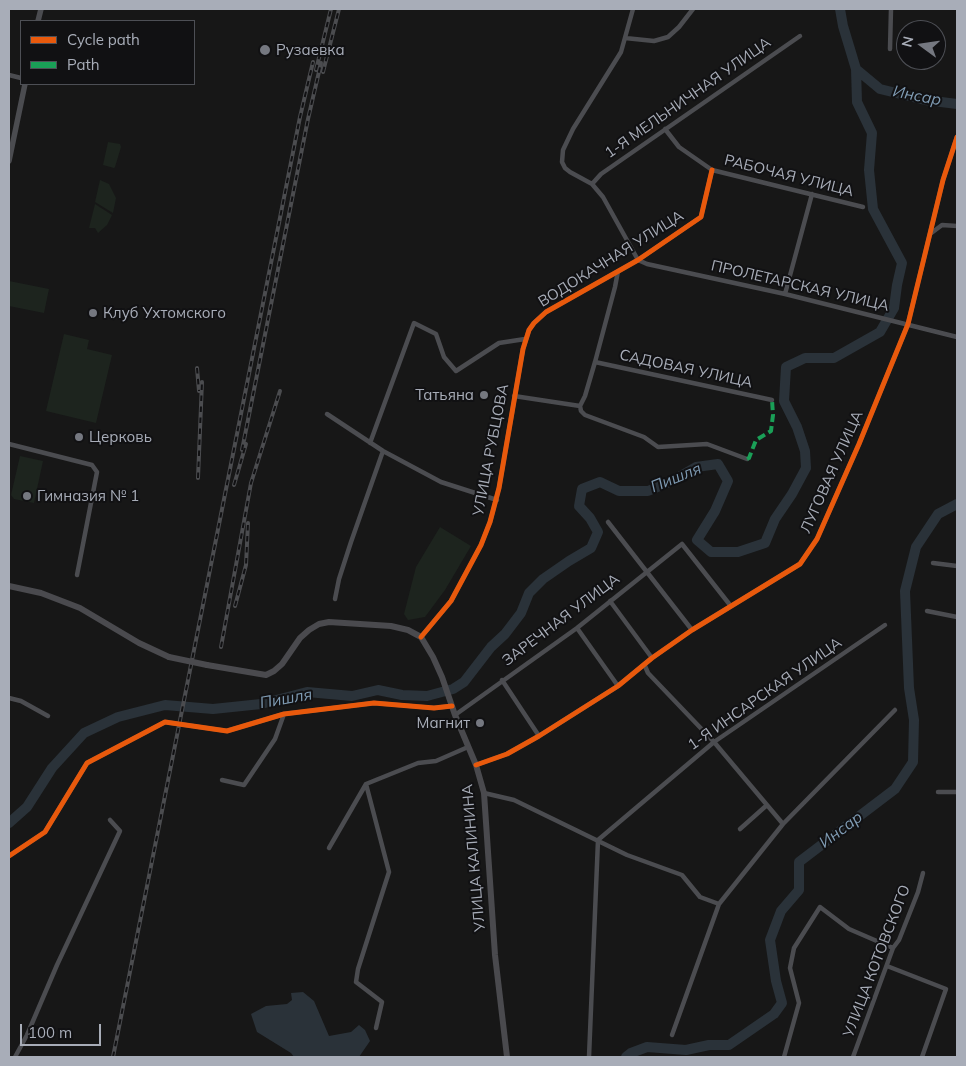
<!DOCTYPE html>
<meta charset="utf-8">
<style>
body{margin:0}
#map{position:relative;width:966px;height:1066px;overflow:hidden;background:#171717;font-family:Mulish,sans-serif}
canvas{display:block}
.frame{position:absolute;inset:0;border:10px solid #a8adb8;pointer-events:none}
.legend{position:absolute;left:20px;top:20px;width:175px;height:65px;box-sizing:border-box;background:#111113;border:1px solid #4d4f55;margin:0;padding:6px 9px;list-style:none;font-size:15px;color:#a8adb8}
.legend li{display:flex;align-items:center;gap:10px;height:25px}
.legend b{width:25px;border:1px solid #4d4f55}
.north{position:absolute;left:896px;top:20px;width:50px;height:50px;box-sizing:border-box;background:#111113;border:1px solid #4d4f55;border-radius:50%;rotate:284deg;font-size:14px;font-weight:700;line-height:20px;text-align:center;color:#a8adb8}
.north::after{content:'';display:block;margin:auto;width:18px;height:22px;background:#757880;clip-path:polygon(50% 0,100% 100%,50% 72%,0 100%)}
.scale{position:absolute;left:20px;top:1024px;width:81px;height:22px;box-sizing:border-box;border:2px solid #a8adb8;border-top:0;padding-left:6px;font-size:15px;line-height:18px;white-space:nowrap;color:#a8adb8;-webkit-text-stroke:4px #111113;paint-order:stroke}
</style>
<div id="map">
<canvas width="966" height="1066"></canvas>
<div class="frame"></div>
<ul class="legend">
<li><b style="height:6px;background:#e8590c"></b>Cycle path</li>
<li><b style="height:6px;background:#1a9f57"></b>Path</li>
</ul>
<div class="north">N</div>
<div class="scale">100 m</div>
</div>
<script>
const c = document.querySelector('canvas').getContext('2d');
c.lineJoin = 'round';
function fillPath(path, color) { c.fillStyle = color; c.fill(path, 'evenodd'); }
const toPath = rows => new Path2D(rows.map(r => 'M' + r).join(''));
function strokePath(path, color, width, dash) { c.strokeStyle = color; c.lineWidth = width; c.lineCap = dash ? 'butt' : 'round'; c.setLineDash(dash || []); c.stroke(path); }
function drawText(font, color, halo, rows, align = 'center') {
  c.font = font + ' Mulish,sans-serif'; c.lineWidth = 4; c.setLineDash([]); c.textBaseline = 'middle'; c.strokeStyle = halo; c.fillStyle = color; for (const [text, x, y, turn = 0] of rows) {
    c.save(); c.translate(x, y); c.rotate((+turn || 0) * Math.PI / 180); c.textAlign = isNaN(turn) ? turn : align; if (halo) c.strokeText(text, 0, 0); c.fillText(text, 0, 0); c.restore();
  }
}
const green = toPath([
 [108,142,120,144,121,147,115,167,114,168,103,165],
 [100,180,109,184,116,198,113,213,95,202],
 [95,204,112,215,107,225,98,233,95,228,89,228],
 [9,281,49,289,44,313,9,306],
 [64,334,89,340,87,349,112,355,96,423,46,411],
 [20,456,43,461,34,503,14,499,11,495],
 [440,527,471,546,445,590,425,617,408,620,404,614,416,567]
]);
const water = toPath([
 [303,992,314,1001,329,1036,351,1032,359,1025,365,1030,370,1041,359,1057,294,1057,291,1053,257,1032,251,1014,266,1006,287,1004,292,1000,291,993]
]);
const river = toPath([
 [840,9,843,26,856,69,880,89,925,100,957,104],
 [9,823,27,807,52,768,84,733,118,717,165,705,213,709,261,704,307,692,352,696,378,690,402,695,427,696,453,689,464,682,491,647,505,634,521,613,529,593,543,579,569,561,591,548,598,532,590,518,579,506,582,489,600,482,619,491,648,491,672,481,696,467,718,464,728,481,715,511,697,540,711,552,738,552,765,543,775,519,792,494,806,468,805,451,797,427,784,401,786,367,805,358,834,358,880,332,894,308,897,285,902,263,873,209,869,170,872,133,857,102,856,69],
 [626,1057,631,1053,647,1047,686,1050,709,1045,729,1045,774,1014,782,1003,776,981,770,940,781,911,799,890,799,862,895,789,913,762,914,720,909,688,905,591,916,547,938,514,957,504]
]);
const minor = toPath([
 [633,9,621,52,573,129,563,150,562,162,565,168,570,172,592,184,603,197,638,260],
 [625,38,654,41,668,37,679,27,693,9],
 [890,49,891,9],
 [9,75,21,78],
 [665,129,679,147,712,170,863,207],
 [592,184,601,174,800,36],
 [930,234,942,225,957,226],
 [638,260,647,264,785,294,957,337],
 [785,294,812,194],
 [595,362,772,400],
 [514,396,580,406],
 [580,406,581,411,585,415,644,437,658,447,707,444,747,459],
 [580,406,585,396,595,362,615,287,618,271],
 [327,414,383,451,441,482,497,500],
 [370,443,414,323,436,334,444,357,456,371,499,343,525,339],
 [9,444,92,465,97,472,77,575],
 [608,522,692,630],
 [933,563,957,566],
 [335,599,339,579,351,542,383,451],
 [610,601,652,658],
 [927,611,957,617],
 [577,628,618,686],
 [421,637,451,601,481,545,490,522,499,488,523,349,529,330,534,323,546,312,638,260,701,217,712,170],
 [645,666,648,673,714,742,783,824],
 [502,680,539,736],
 [9,698,21,701,48,716],
 [455,715,577,628,682,544,730,605],
 [476,765,507,754,539,736,618,686,652,658,692,630,800,564,817,539,859,444,908,324,943,180,957,137],
 [222,780,244,785,275,739,284,714],
 [938,792,957,792],
 [484,793,514,800,627,855,682,875,700,897,719,904],
 [740,829,767,805],
 [329,848,366,784],
 [9,856,45,832,87,763,165,722,227,731,284,714,374,703,434,708,452,706],
 [887,966,946,989,922,1057],
 [376,1028,382,1002,356,982,358,969,389,872,366,784,418,763,436,761,468,747],
 [672,1035,719,904,783,824,895,710],
 [15,1057,27,1035,57,965,120,831,110,820],
 [589,1057,598,840,714,742,885,625],
 [784,1057,799,1003,790,968,794,948,820,907,849,929,893,948],
 [853,1057,893,948,899,940,918,892,923,873]
]);
const tertiary = toPath([
 [38,21,41,9],
 [9,161,25,84]
]);
const secondary = toPath([
 [9,586,41,593,80,608,139,643,169,657],
 [207,665,266,675,274,671,282,664,300,638,309,630,319,624,329,622,391,626,408,630,421,637,433,657,442,677,455,715,476,765,484,793,495,955,507,1057]
]);
const rail = toPath([
 [316,70,331,9],
 [323,72,339,9],
 [197,368,199,391],
 [242,450,308,119,321,63],
 [198,478,202,382],
 [234,485,246,444],
 [235,606,246,565,248,523],
 [221,647,251,483,280,391],
 [113,1057,275,243,300,117,313,62]
]);
const secondaryBridge = toPath([
 [169,657,207,665]
]);
const quiet = toPath([
 [747,459,749,458,756,440,771,431,773,415,772,400]
]);
const cycleway = toPath([
 [421,637,451,601,481,545,490,522,499,488,523,349,529,330,534,323,546,312,638,260,701,217,712,170],
 [476,765,507,754,539,736,618,686,652,658,692,630,800,564,817,539,859,444,908,324,943,180,957,137],
 [9,856,45,832,87,763,165,722,227,731,284,714,374,703,434,708,452,706]
]);
const markers = [
 [265,50,6,"#757880"],
 [93,313,5,"#757880"],
 [484,395,5,"#757880"],
 [79,437,5,"#757880"],
 [27,496,5,"#757880"],
 [480,723,5,"#757880"]
];
const poiNames = [
 ["Рузаевка",276,50],
 ["Клуб Ухтомского",103,313],
 ["Татьяна",474,395,"right"],
 ["Церковь",89,437],
 ["Гимназия № 1",37,496],
 ["Магнит",470,723,"right"]
];
const streetNames = [
 ["1-Я МЕЛЬНИЧНАЯ УЛИЦА",688,98,-35],
 ["РАБОЧАЯ УЛИЦА",789,176,14],
 ["ВОДОКАЧНАЯ УЛИЦА",611,259,-32],
 ["ПРОЛЕТАРСКАЯ УЛИЦА",800,286,13],
 ["САДОВАЯ УЛИЦА",686,369,12],
 ["УЛИЦА РУБЦОВА",491,450,-79],
 ["ЛУГОВАЯ УЛИЦА",832,472,-66],
 ["ЗАРЕЧНАЯ УЛИЦА",561,620,-37],
 ["1-Я ИНСАРСКАЯ УЛИЦА",765,694,-35],
 ["УЛИЦА КАЛИНИНА",474,858,-95],
 ["УЛИЦА КОТОВСКОГО",877,961,-69]
];
const waterNames = [
 ["Инсар",917,96,11],
 ["Пишля",676,478,-22],
 ["Пишля",286,699,-10],
 ["Инсар",841,830,-37]
];
fillPath(green, '#1d241e');
fillPath(water, '#2a3239');
strokePath(river, '#2a3239', 10);
strokePath(minor, '#4b4c50', 4.5);
strokePath(tertiary, '#4b4c50', 5.5);
strokePath(secondary, '#4a4a4e', 6);
strokePath(rail, '#4b4c4f', 4);
strokePath(rail, '#111113', 2, [5.5]);
strokePath(secondaryBridge, '#4a4a4e', 6);
strokePath(quiet, '#1a9f57', 4, [8, 4]);
strokePath(cycleway, '#e8590c', 5);
for (const [x, y, r, color] of markers) { const dot = new Path2D(); dot.arc(x, y, r, 0, 2 * Math.PI); c.fillStyle = color; c.fill(dot); strokePath(dot, '#111113', 2); }
drawText('15px', '#a8adb8', '#111113', poiNames, 'left');
drawText('15px', '#a8adb8', '#111113', streetNames);
drawText('italic 16px', '#7f9bb3', '#111113', waterNames);
</script>
